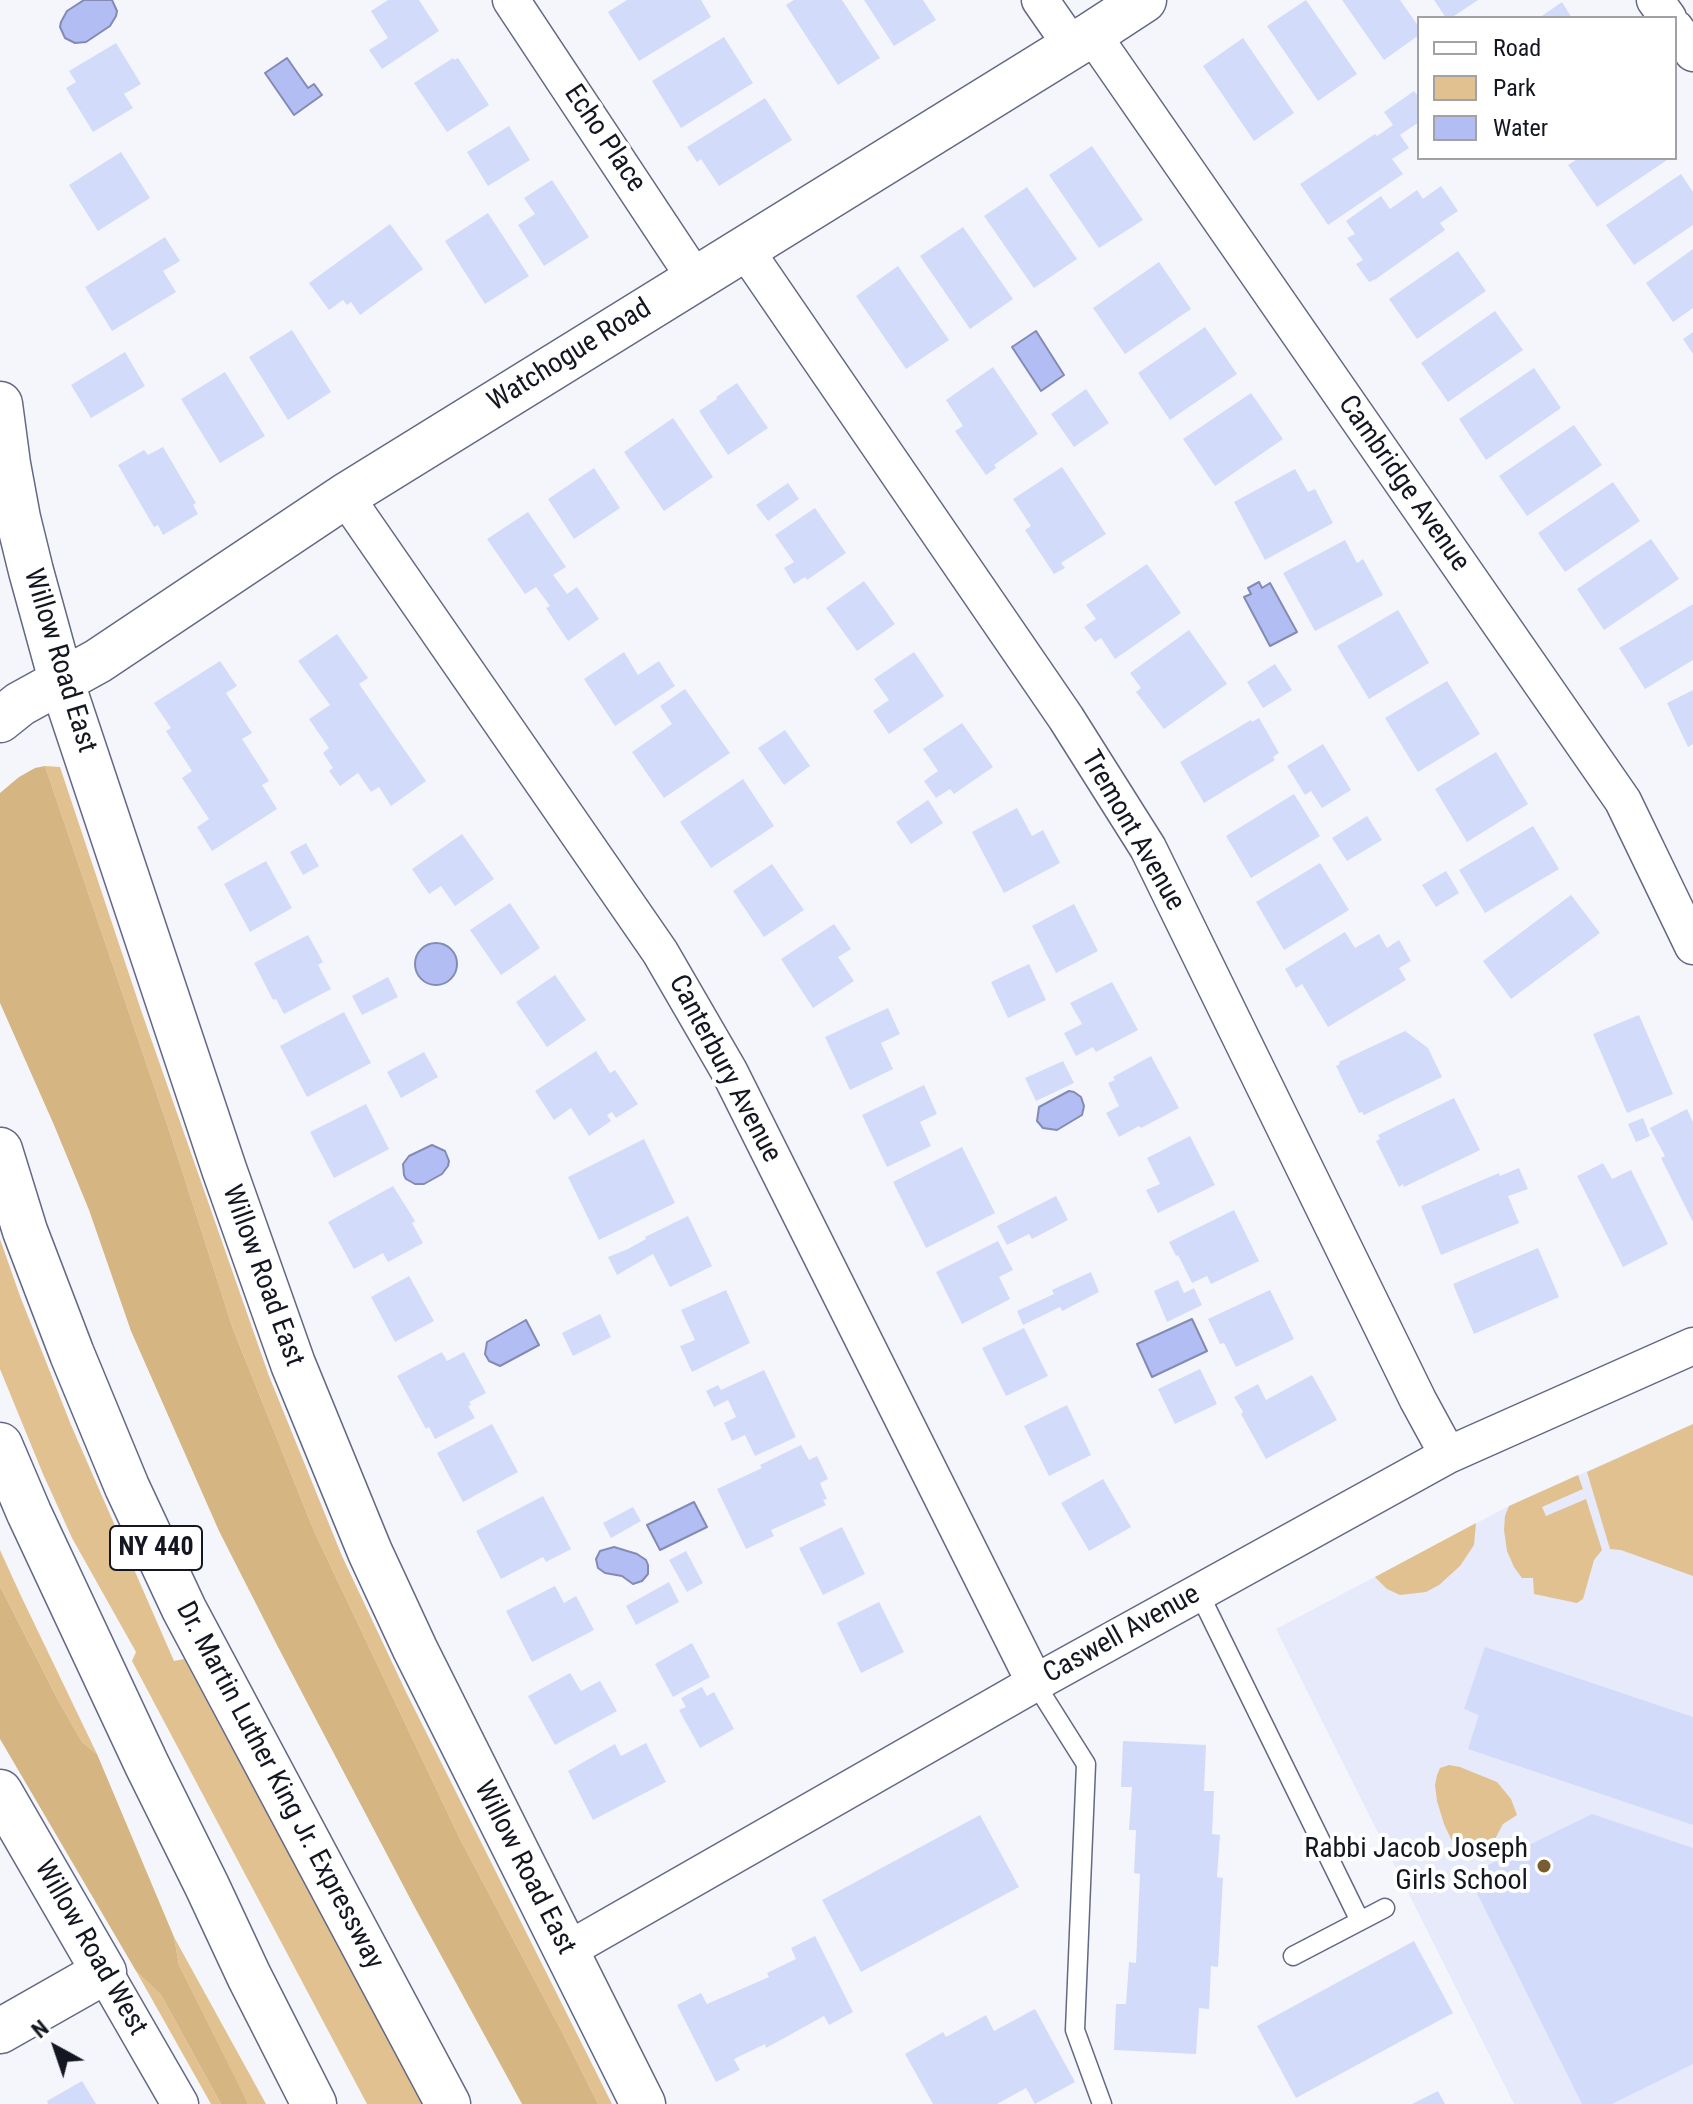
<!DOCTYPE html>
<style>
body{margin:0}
#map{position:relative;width:1693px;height:2104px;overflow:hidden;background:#f4f6fc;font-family:"Roboto Condensed",sans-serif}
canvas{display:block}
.legend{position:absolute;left:1417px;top:16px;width:260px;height:144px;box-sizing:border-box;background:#fff;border:2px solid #a1a2a6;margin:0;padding:10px 14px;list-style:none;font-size:24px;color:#141721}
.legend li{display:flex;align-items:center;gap:16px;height:40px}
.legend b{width:40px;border:2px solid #a1a2a6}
.north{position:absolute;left:16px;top:2008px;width:80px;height:80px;-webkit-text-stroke:6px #fff;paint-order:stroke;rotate:320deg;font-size:22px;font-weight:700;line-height:32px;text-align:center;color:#141721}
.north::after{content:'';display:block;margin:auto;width:28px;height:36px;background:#141721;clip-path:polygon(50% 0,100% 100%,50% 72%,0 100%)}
</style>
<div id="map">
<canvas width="1693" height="2104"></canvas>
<ul class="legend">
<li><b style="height:10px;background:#fff"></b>Road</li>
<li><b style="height:22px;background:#e1c18f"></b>Park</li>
<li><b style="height:22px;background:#b2bdf4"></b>Water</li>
</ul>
<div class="north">N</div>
</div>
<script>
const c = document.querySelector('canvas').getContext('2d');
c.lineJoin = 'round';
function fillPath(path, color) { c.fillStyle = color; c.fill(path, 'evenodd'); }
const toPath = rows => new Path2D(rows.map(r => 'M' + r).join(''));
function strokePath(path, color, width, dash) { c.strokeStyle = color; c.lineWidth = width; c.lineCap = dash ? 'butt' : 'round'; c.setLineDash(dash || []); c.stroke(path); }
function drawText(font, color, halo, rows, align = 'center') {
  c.font = font + ' "Roboto Condensed",sans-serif'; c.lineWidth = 8; c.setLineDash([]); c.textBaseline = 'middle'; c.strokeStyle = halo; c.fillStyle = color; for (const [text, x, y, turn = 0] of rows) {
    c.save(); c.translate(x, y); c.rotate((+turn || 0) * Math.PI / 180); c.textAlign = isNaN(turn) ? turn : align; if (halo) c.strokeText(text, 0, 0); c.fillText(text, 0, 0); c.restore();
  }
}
const built = toPath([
 [1693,1424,1693,2104,1514,2104,1276,1629,1509,1506]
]);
const green = toPath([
 [45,766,60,767,142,1013,269,1376,342,1556,406,1692,612,2104,598,2104,560,2028,460,1839,314,1531,233,1329,170,1133],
 [0,1239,20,1296,71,1425,174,1661,184,1659,423,2104,367,2104,132,1661,136,1652,72,1538,43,1474,0,1369],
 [1693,1424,1693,1576,1621,1550,1610,1549,1587,1472],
 [1578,1475,1583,1489,1542,1507,1546,1516,1586,1499,1602,1550,1594,1560,1583,1599,1577,1603,1534,1594,1533,1578,1522,1578,1514,1567,1507,1551,1504,1530,1505,1516,1509,1506],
 [1476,1523,1474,1545,1460,1566,1439,1585,1426,1592,1400,1595,1387,1589,1375,1577],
 [0,1550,21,1596,97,1754,82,1742,59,1702,0,1586],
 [1449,1765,1460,1767,1497,1782,1511,1799,1517,1815,1503,1824,1495,1839,1496,1846,1470,1861,1464,1860,1452,1841,1444,1824,1437,1801,1435,1785,1437,1775,1440,1768],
 [174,1937,266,2104,248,2104,240,2089,179,1965],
 [136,1971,161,1995,221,2104,211,2104]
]);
const forest = toPath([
 [45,766,170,1133,233,1329,314,1531,460,1839,560,2028,598,2104,522,2104,413,1904,278,1647,219,1531,131,1331,89,1210,54,1125,0,1003,0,793,19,777,35,768],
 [0,1586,59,1702,82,1742,97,1754,174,1937,179,1965,248,2104,221,2104,161,1995,136,1971,0,1739]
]);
const water = toPath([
 [84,0,112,0,117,11,116,16,110,26,86,42,75,43,65,38,60,27,61,22,67,11,84,0],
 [287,58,308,88,314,84,322,95,294,115,265,73,287,58],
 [1036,331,1064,375,1041,391,1012,347,1036,331],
 [1259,582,1262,588,1270,583,1297,632,1270,646,1244,597,1251,594,1248,588,1259,582],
 '415 964a21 21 0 1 1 42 0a21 21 0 1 1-42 0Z',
 [1069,1091,1074,1092,1081,1097,1084,1106,1082,1115,1057,1130,1043,1128,1037,1121,1039,1107,1069,1091],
 [432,1145,445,1151,449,1161,448,1166,442,1174,424,1184,415,1184,406,1179,404,1175,403,1164,409,1156,432,1145],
 [1192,1319,1207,1351,1152,1377,1137,1344,1192,1319],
 [526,1320,539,1345,500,1366,489,1361,485,1354,487,1342,526,1320],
 [694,1502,707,1527,660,1550,647,1525,694,1502],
 [614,1547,637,1554,646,1560,648,1565,648,1574,642,1581,633,1584,622,1576,605,1573,598,1568,596,1559,600,1551,614,1547]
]);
const building = toPath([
 [388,0,419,0,439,31,382,69,369,50,388,38,371,11],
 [627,0,701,0,711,17,639,61,608,12],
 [794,0,842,0,880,58,838,85,786,5],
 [864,0,923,0,936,20,894,46],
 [1306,0,1357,74,1318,101,1267,26],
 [1342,0,1400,0,1419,27,1419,35,1384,60],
 [1434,0,1478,0,1451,18,1446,18],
 [1562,2,1572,18,1539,18],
 [724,37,753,83,681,128,652,81],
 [1243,38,1294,113,1254,141,1203,66],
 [116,43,141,84,124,94,133,108,93,132,66,88,76,82,69,71],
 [453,58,454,60,458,58,489,105,447,132,414,83],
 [1414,91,1419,97,1419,122,1400,135,1409,148,1392,159,1403,174,1328,225,1300,184,1375,134,1377,136,1393,125,1384,112],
 [765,98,792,140,719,186,701,159,697,162,687,147],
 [509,126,530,160,488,186,467,152],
 [1092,146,1143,220,1099,248,1049,175],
 [121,152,150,198,98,231,69,185],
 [1579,158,1666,158,1667,160,1597,207,1568,165],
 [1681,174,1693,192,1693,225,1634,265,1606,225],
 [552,180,589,237,544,266,518,225,535,214,524,198],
 [1441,186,1458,211,1440,223,1445,230,1376,279,1369,282,1356,264,1363,260,1347,238,1355,234,1346,221,1381,196,1390,209,1417,190,1423,199],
 [1027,187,1077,259,1034,288,984,216],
 [488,213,529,276,485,304,445,241],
 [390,224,423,269,360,315,351,302,347,305,343,300,329,310,309,283],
 [963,227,1013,299,970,329,920,256],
 [165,237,180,261,163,271,176,292,112,331,85,287],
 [1693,249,1693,308,1673,322,1646,283],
 [1458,251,1486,291,1417,339,1389,299],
 [1159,262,1191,309,1125,354,1093,308],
 [898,266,949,340,906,369,856,296],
 [1495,311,1523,350,1448,402,1421,363],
 [1205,327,1237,374,1170,420,1138,373],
 [292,330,331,392,288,420,249,357],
 [1693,332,1693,354,1683,339],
 [125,352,145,386,91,418,71,385],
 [993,367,1038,434,994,465,996,468,986,475,955,431,963,426,946,400],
 [1534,368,1561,408,1486,460,1459,419],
 [225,372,265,436,220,463,181,399],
 [737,383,768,428,728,455,699,411,717,399,716,397],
 [1086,389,1109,423,1074,447,1051,414],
 [1251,393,1283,439,1215,486,1183,439],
 [673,418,713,477,664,511,624,452],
 [1574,425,1602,465,1527,516,1499,476],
 [163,447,196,503,193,505,198,514,163,535,158,525,154,527,118,465,144,450,148,455],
 [1062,467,1106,534,1061,563,1065,568,1054,574,1025,530,1031,526,1013,499],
 [594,468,620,508,574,539,548,499],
 [1295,469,1308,492,1315,489,1333,523,1265,560,1234,502],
 [1613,482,1640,521,1565,572,1538,533],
 [788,483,799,499,768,521,756,505],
 [815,508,846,553,807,580,805,577,794,584,784,568,794,562,775,535],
 [528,512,566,567,553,575,567,594,577,587,599,619,568,641,546,608,550,606,536,587,525,594,487,539],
 [1651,539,1679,579,1604,630,1577,589],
 [1345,540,1357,563,1363,559,1383,595,1315,631,1283,573],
 [1147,564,1181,613,1115,659,1101,638,1095,642,1084,627,1096,619,1086,605],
 [864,581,895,624,857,651,826,608],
 [1693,604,1693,660,1645,689,1619,648],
 [1398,610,1429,663,1369,699,1337,646],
 [1189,630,1227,684,1164,729,1136,692,1141,688,1130,673],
 [337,634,368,678,359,684,426,781,391,806,379,787,371,792,358,773,340,786,329,771,333,768,323,753,329,748,309,719,330,705,298,661],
 [624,652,638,675,659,661,675,686,615,726,584,679],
 [914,652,944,696,889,734,873,711,889,700,874,679],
 [220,661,237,686,226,693,252,733,242,739,269,781,262,785,277,809,212,851,197,827,209,819,182,778,192,771,166,731,171,728,154,703],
 [1275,664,1292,690,1263,708,1247,682],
 [1447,681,1480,734,1418,772,1385,718],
 [685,689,730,753,664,798,632,752,672,724,660,706],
 [1693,690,1693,744,1688,747,1667,703],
 [1259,718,1279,753,1273,757,1275,760,1204,803,1180,762,1251,720,1252,722],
 [962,723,993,767,954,794,950,789,936,798,924,781,938,771,923,749],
 [785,730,810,766,784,785,758,748],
 [1323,744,1351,790,1322,808,1311,791,1305,795,1287,766],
 [1496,752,1528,804,1467,842,1435,789],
 [743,779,774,826,711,868,680,822],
 [1294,794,1320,836,1251,878,1226,836],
 [928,800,943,823,911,844,896,822],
 [1017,808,1032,836,1043,830,1060,863,1004,893,972,832],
 [1367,816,1382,840,1347,861,1332,838],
 [1533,826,1559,869,1485,913,1459,870],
 [462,834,494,879,455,906,441,886,429,894,412,869],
 [306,843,319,866,303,875,290,852],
 [266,861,292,908,250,932,224,884],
 [1320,863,1349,910,1284,950,1256,902],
 [772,864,804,910,764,937,733,891],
 [1446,871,1459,893,1436,907,1422,885],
 [1571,895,1600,933,1511,999,1483,961],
 [510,903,540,948,501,975,470,930],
 [1074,904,1098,951,1056,973,1032,926],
 [834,924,851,949,838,957,854,981,813,1008,781,959],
 [1345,932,1355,948,1379,934,1387,948,1399,940,1411,961,1399,968,1406,980,1328,1027,1302,984,1296,988,1285,969],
 [308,935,323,962,318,965,331,989,284,1014,276,999,273,1000,254,963],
 [1029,964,1046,1000,1008,1018,991,982],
 [555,975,586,1020,547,1047,516,1002],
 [388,977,398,997,362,1015,352,996],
 [1112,982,1138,1030,1096,1052,1093,1047,1076,1056,1064,1033,1082,1024,1070,1003],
 [888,1008,900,1034,881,1043,893,1069,850,1090,825,1037],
 [344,1012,371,1063,307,1097,280,1046],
 [1639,1015,1673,1094,1627,1113,1593,1034],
 [1405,1031,1428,1048,1442,1077,1364,1115,1362,1112,1359,1113,1336,1066,1340,1064,1339,1062],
 [596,1051,610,1073,615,1070,638,1104,616,1118,612,1112,607,1115,611,1121,589,1136,571,1108,554,1120,535,1091],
 [424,1052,438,1077,401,1098,387,1072],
 [1151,1056,1179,1108,1141,1128,1139,1126,1119,1137,1106,1113,1119,1106,1108,1083,1115,1080,1113,1077],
 [1063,1061,1074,1083,1036,1101,1025,1078],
 [924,1085,937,1114,920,1122,931,1146,887,1167,862,1115],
 [1454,1098,1480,1150,1404,1187,1403,1184,1399,1187,1376,1141,1380,1139,1378,1135],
 [366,1104,389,1149,334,1178,310,1132],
 [1687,1109,1693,1122,1693,1222,1661,1158,1665,1156,1650,1128],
 [1643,1118,1650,1136,1636,1142,1628,1124],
 [1190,1136,1215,1185,1158,1213,1146,1190,1160,1184,1147,1158],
 [644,1139,675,1203,599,1240,568,1177],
 [962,1147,995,1213,926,1248,893,1182],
 [1603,1163,1612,1179,1631,1170,1668,1244,1623,1267,1577,1176],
 [1519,1168,1528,1189,1508,1196,1519,1223,1441,1255,1421,1206,1499,1173,1500,1176],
 [393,1186,415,1221,412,1223,423,1243,388,1262,383,1253,354,1269,328,1222],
 [1056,1196,1068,1220,1032,1239,1029,1234,1007,1245,997,1226],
 [1234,1210,1259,1261,1211,1284,1207,1276,1192,1283,1178,1255,1176,1256,1169,1242],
 [688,1216,712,1266,670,1287,653,1254,617,1275,608,1257,628,1249,646,1239,645,1237],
 [998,1241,1013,1270,999,1277,1010,1299,962,1324,936,1272],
 [1538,1248,1559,1297,1474,1334,1453,1284],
 [1091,1272,1099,1292,1062,1311,1060,1307,1023,1325,1017,1311,1054,1294,1052,1290],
 [409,1276,434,1321,395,1342,371,1297],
 [1178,1280,1184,1293,1194,1288,1202,1305,1167,1322,1154,1291],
 [726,1290,750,1343,692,1372,680,1346,695,1340,681,1310],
 [1270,1290,1294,1339,1236,1367,1224,1343,1220,1344,1208,1319],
 [600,1314,611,1337,573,1356,562,1333],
 [1024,1328,1048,1376,1006,1396,982,1348],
 [442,1352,447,1361,464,1352,486,1393,469,1402,471,1405,468,1406,475,1418,435,1439,429,1427,426,1429,397,1376],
 [1200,1369,1217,1404,1175,1424,1158,1389],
 [764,1370,796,1437,755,1456,745,1435,732,1441,724,1423,736,1417,728,1400,714,1407,706,1391,718,1385,721,1390],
 [1312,1375,1337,1420,1266,1459,1241,1414,1243,1412,1234,1397,1258,1384,1266,1400],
 [1067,1405,1091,1455,1049,1476,1024,1426],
 [492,1424,518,1472,463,1502,437,1453],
 [801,1445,809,1460,817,1456,828,1479,820,1483,827,1499,823,1500,826,1505,771,1530,774,1536,746,1549,717,1489,762,1468,760,1465],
 [1103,1479,1131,1527,1089,1551,1061,1503],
 [543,1496,571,1549,546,1562,543,1557,501,1579,476,1531],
 [633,1507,641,1521,611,1538,603,1523],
 [842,1527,865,1574,823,1595,799,1548],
 [686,1551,703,1583,687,1592,669,1560],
 [669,1582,679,1602,636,1625,626,1606],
 [555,1586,564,1603,576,1596,594,1630,532,1662,506,1611],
 [879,1602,904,1652,861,1673,837,1623],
 [692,1643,710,1677,673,1697,655,1664],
 [1485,1647,1693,1717,1693,1825,1468,1749,1479,1715,1464,1709],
 [570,1673,581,1691,600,1681,617,1711,555,1745,528,1696],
 [702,1687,707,1696,714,1692,734,1729,700,1748,679,1710,686,1707,681,1698],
 [1123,1741,1206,1745,1204,1791,1214,1791,1212,1834,1220,1835,1217,1877,1223,1878,1218,1967,1211,1966,1209,2009,1199,2008,1196,2054,1114,2050,1116,2004,1126,2004,1129,1962,1136,1963,1140,1874,1134,1873,1136,1830,1129,1830,1132,1787,1121,1787],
 [646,1743,666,1782,593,1820,568,1771,615,1744,621,1756],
 [1592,1814,1693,1848,1693,2064,1612,2104,1582,2104,1468,1875],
 [980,1815,1019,1887,861,1972,822,1900],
 [815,1936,853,2012,829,2025,824,2016,766,2048,765,2044,734,2059,740,2070,716,2082,677,2005,701,1993,707,2004,769,1977,767,1973,796,1959,791,1948],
 [1414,1941,1453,2013,1296,2098,1257,2026],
 [1035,2009,1075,2082,1035,2104,1026,2088,997,2104,933,2104,905,2054,943,2032,946,2037,986,2015,994,2031],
 [82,2081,96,2104,48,2104,47,2101],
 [1438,2091,1445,2104,1412,2104]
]);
const service = toPath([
 [1199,1593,1360,1921],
 [1035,1683,1086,1764,1075,2030,1102,2104],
 [1293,1956,1385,1908]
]);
const minor = toPath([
 [511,0,695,278],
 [1040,0,1072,46],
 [1655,0,1668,18],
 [1675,28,1693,53],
 [1092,34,1623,801,1693,946],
 [744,248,1066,718,1148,848,1418,1400,1448,1455],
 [345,496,660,952,729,1071,1035,1683],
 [566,1951,1035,1683,1448,1455,1693,1346],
 [104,1972,180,2104]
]);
const tertiary = toPath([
 [0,720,20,704,98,661,345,496,1092,34,1144,0],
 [0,1792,104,1972,0,2031]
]);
const secondary = toPath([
 [0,404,8,464,18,518,31,571,61,680,224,1169,293,1364,370,1552,415,1649,643,2104]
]);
const motorway = toPath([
 [0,1150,25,1231,72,1354,127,1487,184,1609,448,2104],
 [0,1445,29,1513,147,1765,207,1886,249,1976,314,2104]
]);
const markers = [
 [1544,1866,8,"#795d30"]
];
const shields = [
 [156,1548,92]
];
const shieldNames = [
 ["NY 440",156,1548]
];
const streetNames = [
 ["Echo Place",604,139,56],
 ["Watchogue Road",570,356,-32],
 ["Cambridge Avenue",1403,484,55],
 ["Willow Road East",59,661,73],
 ["Tremont Avenue",1132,831,60],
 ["Canterbury Avenue",724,1069,62],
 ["Willow Road East",262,1276,70],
 ["Caswell Avenue",1122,1635,-29],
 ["Dr. Martin Luther King Jr. Expressway",279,1786,62],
 ["Willow Road East",524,1868,63],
 ["Willow Road West",90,1948,60]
];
const poiNames = [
 ["Rabbi Jacob Joseph",1528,1850],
 ["Girls School",1528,1882]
];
fillPath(built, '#e6eafa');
fillPath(green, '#e1c18f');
fillPath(forest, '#d5b581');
fillPath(water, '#b2bdf4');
strokePath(water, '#838bb5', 2);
fillPath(building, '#d3dbfa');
strokePath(service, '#636985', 21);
strokePath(minor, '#636985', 39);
strokePath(tertiary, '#636985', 47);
strokePath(secondary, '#636985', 47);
strokePath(motorway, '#636985', 47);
strokePath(service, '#fff', 18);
strokePath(minor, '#fff', 36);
strokePath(tertiary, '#fff', 44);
strokePath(secondary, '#fff', 44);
strokePath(motorway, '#fff', 44);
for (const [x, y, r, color] of markers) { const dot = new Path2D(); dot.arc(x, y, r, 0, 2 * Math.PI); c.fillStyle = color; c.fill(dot); strokePath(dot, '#fff', 3); }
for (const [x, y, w] of shields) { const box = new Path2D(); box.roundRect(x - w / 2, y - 22, w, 44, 6); c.fillStyle = '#fff'; c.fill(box); strokePath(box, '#141721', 2); }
drawText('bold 26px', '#141721', null, shieldNames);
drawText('28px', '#141721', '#fff', streetNames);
drawText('28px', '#141721', '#fff', poiNames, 'right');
</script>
